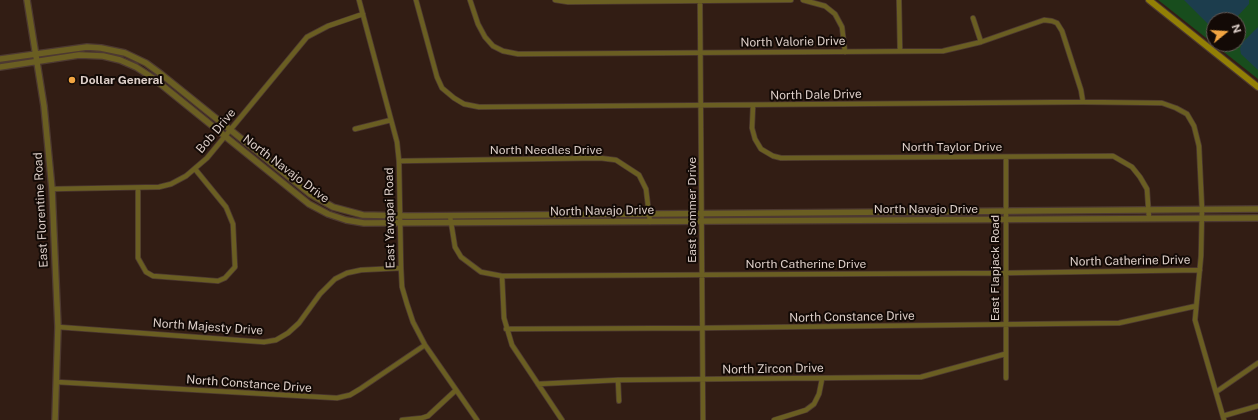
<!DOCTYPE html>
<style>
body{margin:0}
#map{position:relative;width:1258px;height:420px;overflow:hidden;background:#321d14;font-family:"Public Sans",sans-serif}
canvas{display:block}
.north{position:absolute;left:1206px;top:12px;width:40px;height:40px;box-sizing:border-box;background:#130a06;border:1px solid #635854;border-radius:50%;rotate:72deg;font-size:11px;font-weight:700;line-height:16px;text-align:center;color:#dccec8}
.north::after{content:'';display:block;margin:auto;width:14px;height:18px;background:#f2a542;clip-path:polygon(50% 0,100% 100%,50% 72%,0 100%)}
</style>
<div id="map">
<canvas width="1258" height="420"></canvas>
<div class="north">N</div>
</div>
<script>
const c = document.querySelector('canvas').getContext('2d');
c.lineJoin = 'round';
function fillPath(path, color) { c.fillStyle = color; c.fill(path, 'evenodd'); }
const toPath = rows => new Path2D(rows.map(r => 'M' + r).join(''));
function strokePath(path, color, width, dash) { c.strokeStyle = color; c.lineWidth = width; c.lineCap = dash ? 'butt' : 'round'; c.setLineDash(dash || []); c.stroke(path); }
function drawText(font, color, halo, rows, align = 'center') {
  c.font = font + ' "Public Sans",sans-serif'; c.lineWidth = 4; c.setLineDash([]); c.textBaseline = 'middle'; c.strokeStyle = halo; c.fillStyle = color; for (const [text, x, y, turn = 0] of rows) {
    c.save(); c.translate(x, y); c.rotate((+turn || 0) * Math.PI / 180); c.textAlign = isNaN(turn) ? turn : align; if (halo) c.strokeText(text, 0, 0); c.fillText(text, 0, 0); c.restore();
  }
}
const green = toPath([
 [1158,0,1258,0,1258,79,1162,3],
 [1214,20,1238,20,1238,44,1214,44]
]);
const water = toPath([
 [1184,0,1249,0,1249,4,1234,20,1214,20,1214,30],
 [1258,27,1258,70,1241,54,1240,49,1242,43]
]);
const minor = toPath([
 [359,0,397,142,399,161,401,268,402,287,407,304,413,322,425,345,477,420],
 [416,0,437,77,442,88,454,98,464,104,479,107,1083,102,1162,103,1176,108,1187,114,1194,126,1199,146,1202,209,1201,256,1195,320,1224,420],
 [470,0,478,24,485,37,493,46,503,51,518,54,943,51,981,42,1044,20,1052,21,1057,23,1062,31,1081,90,1083,102],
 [555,0,568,2,791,0],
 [700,0,703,420],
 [803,0,825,6,835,14,842,27,845,52],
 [899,0,900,50],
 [973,18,981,42],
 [753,106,752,128,755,139,761,149,773,156,781,158,1113,156,1132,167,1140,177,1147,189,1149,218],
 [355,129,391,120],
 [399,161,600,158,616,160,639,175,646,189,650,222],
 [138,188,138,258,146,272,153,276,218,281,225,278,235,267,233,224,226,207,195,169],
 [52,189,159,187,171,184,186,176,207,158,307,37,328,26,363,14],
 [450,216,455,247,461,257,481,272,502,276,1005,273,1200,270],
 [502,276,504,318,512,345,562,420],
 [58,327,264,342,276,340,288,333,299,323,320,294,335,279,347,273,361,270,401,268],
 [506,329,702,328,1119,323,1196,306],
 [1006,378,1006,157],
 [618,380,619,401],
 [57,382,337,398,350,395,360,389,425,345],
 [538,384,618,380,921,377,1005,354],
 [1216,392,1258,363],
 [1223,416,1258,406],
 [402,420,422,418,428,416,456,390],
 [774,420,806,410,814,404,819,394,822,379]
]);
const tertiary = toPath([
 [27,0,44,106,52,189,58,327,55,420],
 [0,59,87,47,101,48,125,53,146,63,161,74,310,194,333,207,363,215,408,216,1258,209],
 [0,67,79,55,103,56,120,60,136,67,153,78,309,204,328,214,346,220,364,223,1258,218]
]);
const secondary = toPath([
 [1149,0,1258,87]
]);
const markers = [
 [72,80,4,"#f2a542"]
];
const streetNames = [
 ["North Valorie Drive",793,42,-1],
 ["North Dale Drive",816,95,-1],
 ["Bob Drive",216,131,-50],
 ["North Taylor Drive",952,147],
 ["North Needles Drive",546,150],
 ["North Navajo Drive",286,169,37],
 ["North Navajo Drive",926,209],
 ["East Florentine Road",41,210,-93],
 ["East Sommer Drive",692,210,-90],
 ["North Navajo Drive",602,211,-1],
 ["East Yavapai Road",390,218,-91],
 ["North Catherine Drive",1130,261,-1],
 ["North Catherine Drive",806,264],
 ["East Flapjack Road",995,268,-90],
 ["North Constance Drive",852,317,-1],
 ["North Majesty Drive",208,327,4],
 ["North Zircon Drive",773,369,-1],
 ["North Constance Drive",249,384,4]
];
const poiNames = [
 ["Dollar General",80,80]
];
fillPath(green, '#184d1d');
fillPath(water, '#1c3d4d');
strokePath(minor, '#4d3931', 6);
strokePath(tertiary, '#4d3931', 8);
strokePath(secondary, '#4d3931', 8);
strokePath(minor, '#6a5e22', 4.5);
strokePath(tertiary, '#6a5e22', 5.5);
strokePath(secondary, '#927f05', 6);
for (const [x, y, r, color] of markers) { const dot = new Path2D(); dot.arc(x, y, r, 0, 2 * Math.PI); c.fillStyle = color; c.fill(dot); strokePath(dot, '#130a06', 1.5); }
drawText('12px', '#dccec8', '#130a06', streetNames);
drawText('bold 12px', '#dccec8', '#130a06', poiNames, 'left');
</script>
